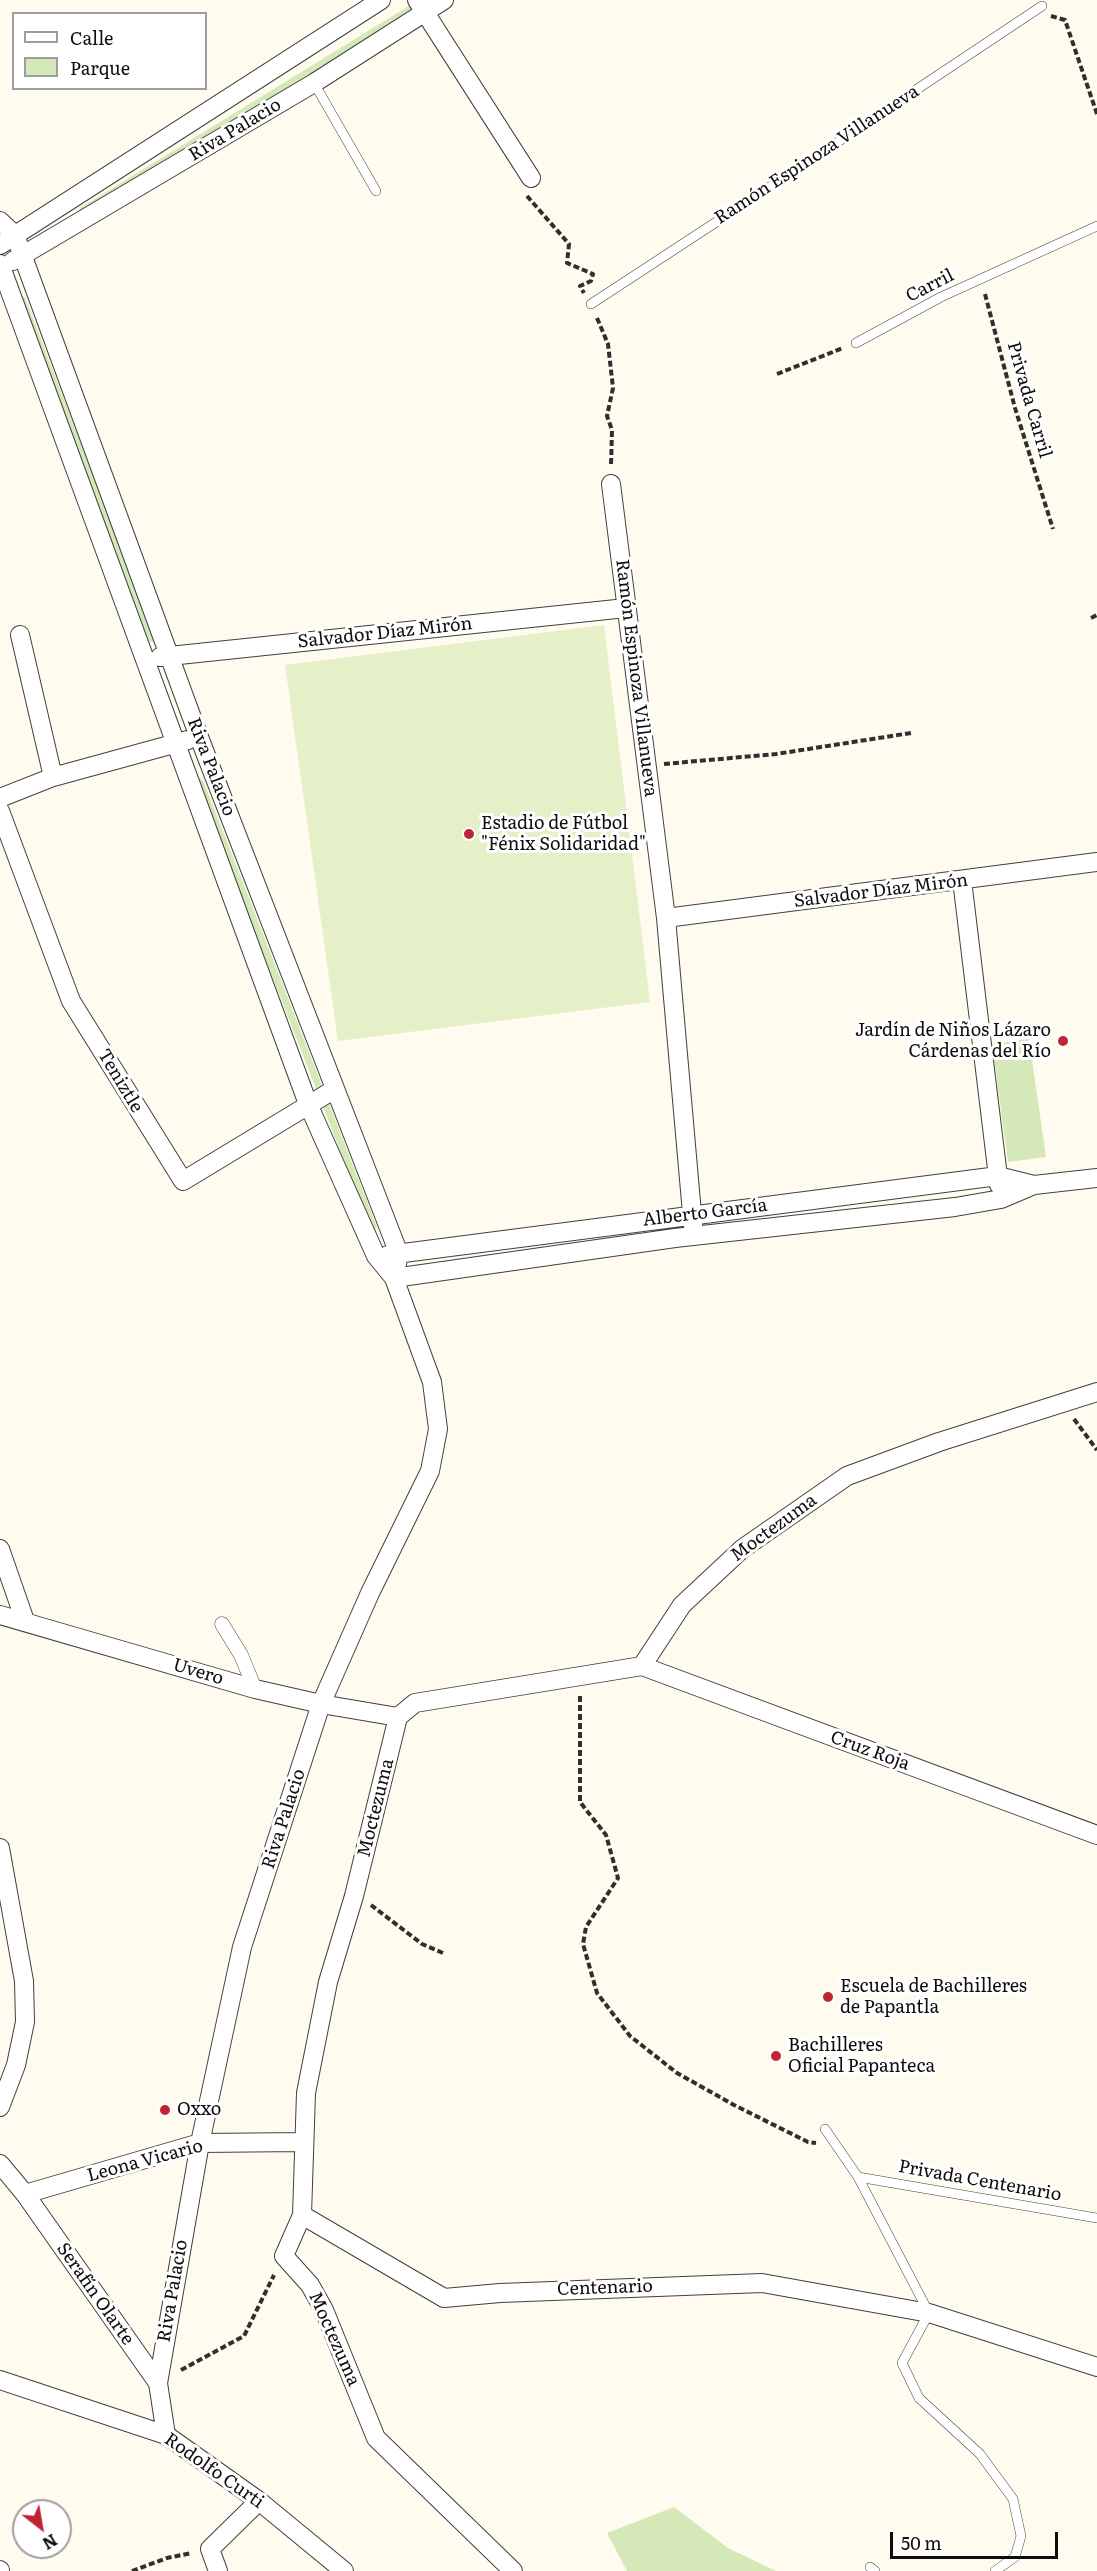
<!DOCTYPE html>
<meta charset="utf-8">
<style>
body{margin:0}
#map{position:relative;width:1097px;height:2571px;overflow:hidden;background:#fffbee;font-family:Literata,serif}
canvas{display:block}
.legend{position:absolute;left:12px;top:12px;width:195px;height:78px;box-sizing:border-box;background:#fff;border:2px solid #9e9e9e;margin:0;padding:8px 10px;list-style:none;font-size:18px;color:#0d0d0d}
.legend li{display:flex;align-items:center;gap:12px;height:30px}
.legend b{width:30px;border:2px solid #9e9e9e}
.north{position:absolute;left:12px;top:2499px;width:60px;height:60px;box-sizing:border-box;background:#fff;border:2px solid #9e9e9e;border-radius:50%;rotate:149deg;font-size:16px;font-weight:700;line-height:24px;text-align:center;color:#0d0d0d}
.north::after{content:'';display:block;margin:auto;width:21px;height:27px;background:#bd2534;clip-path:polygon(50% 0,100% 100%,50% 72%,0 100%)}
.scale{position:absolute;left:890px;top:2532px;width:168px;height:27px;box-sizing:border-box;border:3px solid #0d0d0d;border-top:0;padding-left:8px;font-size:18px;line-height:21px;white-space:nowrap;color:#0d0d0d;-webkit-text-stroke:4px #fff;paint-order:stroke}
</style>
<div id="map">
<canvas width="1097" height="2571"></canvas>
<ul class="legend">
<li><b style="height:8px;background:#fff"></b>Calle</li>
<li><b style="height:16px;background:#d4e9b7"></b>Parque</li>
</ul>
<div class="north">N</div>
<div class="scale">50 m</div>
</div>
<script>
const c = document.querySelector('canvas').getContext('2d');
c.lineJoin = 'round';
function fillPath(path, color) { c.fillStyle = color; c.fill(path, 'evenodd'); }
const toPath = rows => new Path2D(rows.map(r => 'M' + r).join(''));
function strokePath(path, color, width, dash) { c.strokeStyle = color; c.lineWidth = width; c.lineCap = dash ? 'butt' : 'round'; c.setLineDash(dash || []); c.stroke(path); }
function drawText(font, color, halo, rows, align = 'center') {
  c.font = font + ' Literata,serif'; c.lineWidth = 6; c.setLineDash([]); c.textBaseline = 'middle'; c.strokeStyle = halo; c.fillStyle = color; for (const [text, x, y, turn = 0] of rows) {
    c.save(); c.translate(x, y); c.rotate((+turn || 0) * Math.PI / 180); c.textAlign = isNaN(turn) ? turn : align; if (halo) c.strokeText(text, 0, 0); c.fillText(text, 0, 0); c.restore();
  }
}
const green = toPath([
 [412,4,414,10,84,214,79,213,80,208],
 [21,296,25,297,155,638,153,642,149,641,19,300],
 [198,778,203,780,377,1227,375,1232,371,1230,197,783],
 [1029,1039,1046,1157,1008,1162,992,1044],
 [674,2507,728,2548,776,2571,627,2571,607,2533]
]);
const pitch = toPath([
 [604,625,650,1002,338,1041,285,665]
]);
const path = toPath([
 [1051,16,1065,20,1097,114],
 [527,196,569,244,567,263,593,274,591,281,580,286,584,293],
 [985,294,1015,408,1053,529],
 [597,318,608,344,613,388,607,416,612,430,611,466],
 [777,374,843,348],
 [1091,618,1097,615],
 [664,764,776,754,911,733],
 [1074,1419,1097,1450],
 [580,1696,580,1802,606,1835,618,1878,586,1927,583,1944,597,1993,630,2036,677,2073,734,2105,808,2142,816,2143],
 [371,1905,422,1944,443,1953],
 [181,2370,244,2336,274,2275],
 [132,2571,167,2558,192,2553]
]);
const service = toPath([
 [314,83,376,191],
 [591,304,788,175,1042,6],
 [856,343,941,297,1097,226],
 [825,2129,858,2177,929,2313,902,2363,919,2398,980,2454,1013,2499,1021,2536,1015,2557,995,2571],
 [858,2177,1097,2218],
 [870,2567,875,2571]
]);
const pedestrian = toPath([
 [222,1624,241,1655,255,1689]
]);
const minor = toPath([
 [417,0,531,178],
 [0,221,15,235,199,737,399,1254,394,1278],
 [0,245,381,0],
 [13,261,314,83,444,0],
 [0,264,308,1104,376,1256,394,1278,432,1382,438,1429,430,1471,370,1593,321,1704,242,1947,200,2143,158,2383],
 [611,484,666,918,694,1236],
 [20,635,53,777],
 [160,657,626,608],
 [0,798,53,777,188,740],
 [0,811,71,1001,183,1181,335,1089],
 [962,880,999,1185],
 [666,918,1097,862],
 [388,1255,998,1176,1034,1185],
 [394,1278,675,1238,955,1207,1001,1199,1034,1185,1097,1178],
 [0,1549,25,1621],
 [0,1615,255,1689,321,1704,398,1717],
 [642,1666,1097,1835],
 [0,1848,24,1981,25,2022,16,2065,0,2107],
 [0,2164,25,2194,158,2383,166,2435],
 [25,2194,200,2143,303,2142],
 [302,2215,444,2298,500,2293,762,2283,929,2313,1097,2367],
 [0,2380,166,2435,259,2501,344,2571],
 [0,2570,0,2571],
 [218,2571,210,2549,259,2501],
 [513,2571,376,2438,324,2310,310,2285,284,2256,302,2215,306,2093,328,1982,354,1896,398,1717,415,1703,642,1666,682,1605,742,1549,847,1476,939,1442,1097,1392]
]);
const markers = [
 [469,834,6,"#bd2534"],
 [1063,1041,6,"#bd2534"],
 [828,1997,6,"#bd2534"],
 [776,2056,6,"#bd2534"],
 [165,2110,6,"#bd2534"]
];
const streetNames = [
 ["Riva Palacio",235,130,-31],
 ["Ramón Espinoza Villanueva",817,155,-33],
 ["Carril",930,286,-27],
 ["Privada Carril",1029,400,74],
 ["Salvador Díaz Mirón",385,633,-6],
 ["Ramón Espinoza Villanueva",636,678,83],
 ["Riva Palacio",211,767,69],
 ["Salvador Díaz Mirón",881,891,-7],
 ["Teniztle",120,1081,59],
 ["Alberto García",705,1213,-7],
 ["Moctezuma",774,1528,-36],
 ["Uvero",198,1672,17],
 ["Cruz Roja",870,1751,20],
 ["Moctezuma",376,1808,-76],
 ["Riva Palacio",284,1819,-72],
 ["Leona Vicario",145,2161,-15],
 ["Privada Centenario",980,2181,10],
 ["Centenario",605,2288,-2],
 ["Riva Palacio",173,2291,-80],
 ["Serafín Olarte",95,2294,55],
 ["Moctezuma",334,2339,66],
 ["Rodolfo Curti",214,2471,35]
];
const poiNames = [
 ["Estadio de Fútbol",481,824],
 ["\"Fénix Solidaridad\"",481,845],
 ["Jardín de Niños Lázaro",1051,1031,"right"],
 ["Cárdenas del Río",1051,1052,"right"],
 ["Escuela de Bachilleres",840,1987],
 ["de Papantla",840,2008],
 ["Bachilleres",788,2046],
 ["Oficial Papanteca",788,2067],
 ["Oxxo",177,2110]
];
fillPath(green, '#d4e9b7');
fillPath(pitch, '#e5f0c9');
strokePath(service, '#404040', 10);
strokePath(pedestrian, '#404040', 15);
strokePath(minor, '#404040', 20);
strokePath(path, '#2f2f2f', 4, [6, 3]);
strokePath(service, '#fff', 9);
strokePath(pedestrian, '#fff', 14);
strokePath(minor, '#fff', 18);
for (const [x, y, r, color] of markers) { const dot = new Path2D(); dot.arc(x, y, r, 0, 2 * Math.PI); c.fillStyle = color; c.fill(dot); strokePath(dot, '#fff', 2); }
drawText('18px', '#0d0d0d', '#fff', streetNames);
drawText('18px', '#0d0d0d', '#fff', poiNames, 'left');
</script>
